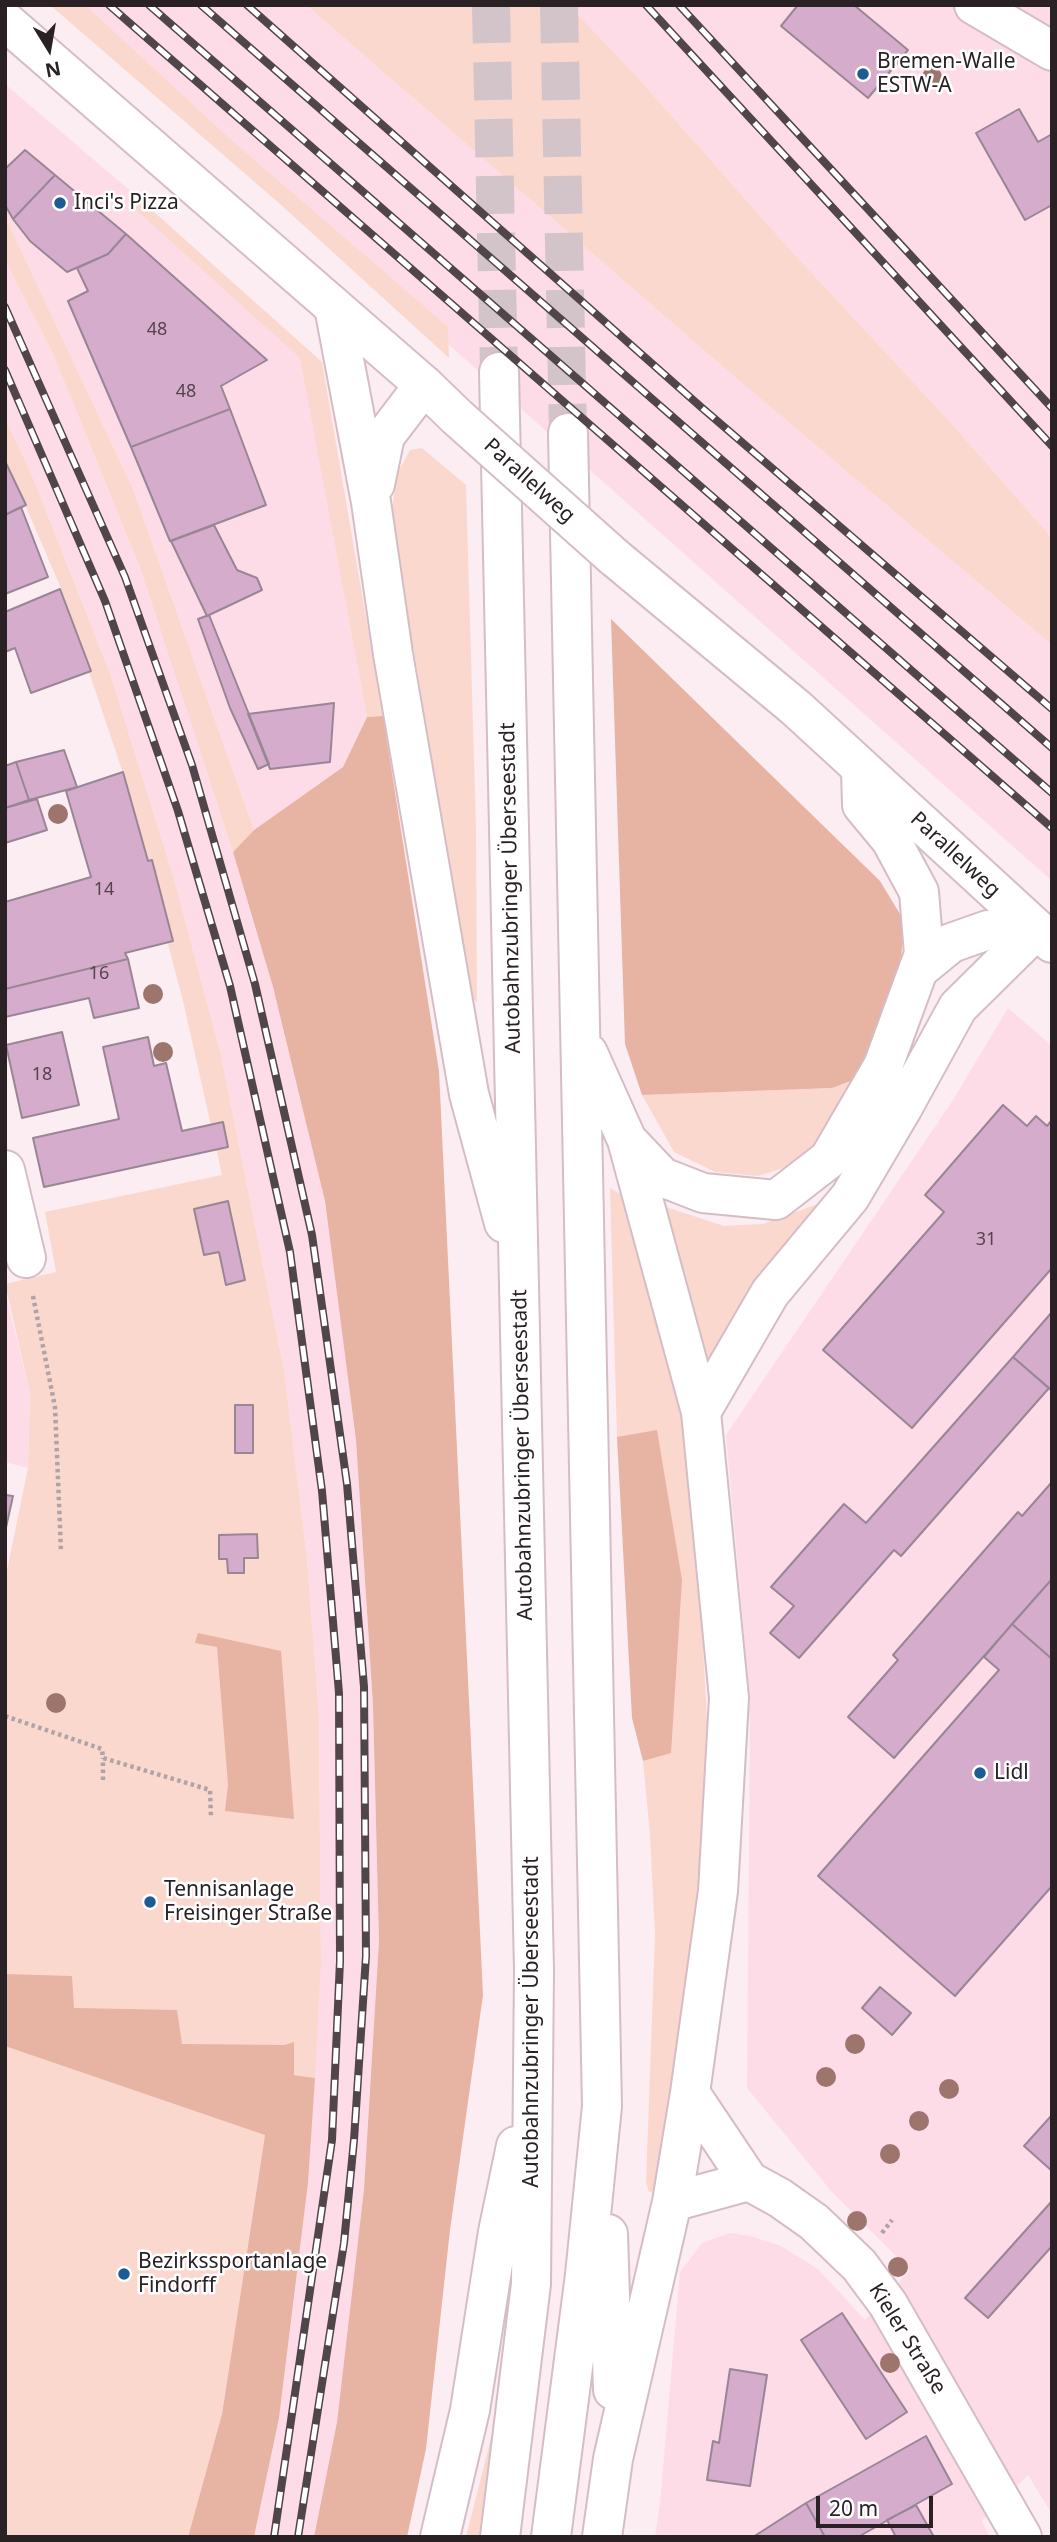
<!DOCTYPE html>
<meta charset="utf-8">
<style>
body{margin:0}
#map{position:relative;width:1057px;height:2542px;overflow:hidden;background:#fcedf2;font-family:"Noto Sans",sans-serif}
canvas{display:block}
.frame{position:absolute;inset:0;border:7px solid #2a2124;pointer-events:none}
.north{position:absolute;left:14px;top:14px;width:70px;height:70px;-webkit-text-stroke:5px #fff;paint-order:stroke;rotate:169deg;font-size:19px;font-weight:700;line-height:28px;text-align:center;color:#2a2124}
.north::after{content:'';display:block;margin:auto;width:24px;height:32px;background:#2a2124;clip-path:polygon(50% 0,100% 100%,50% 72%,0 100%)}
.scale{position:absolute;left:816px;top:2496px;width:117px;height:32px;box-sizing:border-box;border:4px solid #2a2124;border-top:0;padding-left:9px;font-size:21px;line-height:24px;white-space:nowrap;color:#2a2124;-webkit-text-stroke:5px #fff;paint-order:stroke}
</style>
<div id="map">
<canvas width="1057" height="2542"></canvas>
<div class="frame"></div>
<div class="north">N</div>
<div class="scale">20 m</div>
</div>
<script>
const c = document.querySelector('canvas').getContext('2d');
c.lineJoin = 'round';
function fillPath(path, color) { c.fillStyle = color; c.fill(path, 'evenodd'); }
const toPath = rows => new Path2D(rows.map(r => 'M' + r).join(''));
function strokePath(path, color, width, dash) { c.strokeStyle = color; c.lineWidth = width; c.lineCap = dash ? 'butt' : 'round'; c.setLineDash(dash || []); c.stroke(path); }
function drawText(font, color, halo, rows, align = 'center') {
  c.font = font + ' "Noto Sans",sans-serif'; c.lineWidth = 5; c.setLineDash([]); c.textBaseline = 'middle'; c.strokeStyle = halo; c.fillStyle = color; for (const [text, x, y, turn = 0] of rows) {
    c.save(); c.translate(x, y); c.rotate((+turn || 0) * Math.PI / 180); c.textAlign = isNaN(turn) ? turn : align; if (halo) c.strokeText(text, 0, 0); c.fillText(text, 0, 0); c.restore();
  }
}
const built = toPath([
 [67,5,306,5,729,372,1052,645,1052,881],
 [569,5,1052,5,1052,538,952,424,783,242,640,80],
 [5,84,134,194,128,203,301,358,367,717,343,767,254,830,133,489,5,216],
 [5,260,53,354,139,565,233,852,273,987,325,1201,356,1440,373,1705,379,1941,364,2189,337,2422,314,2537,254,2537,279,2418,308,2183,321,1967,319,1716,307,1558,284,1370,221,1055,174,879,111,676,32,475,5,418],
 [1008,1008,1052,1046,1052,2514,1028,2475,982,2521,990,2537,655,2537,660,2503,680,2272,702,2243,730,2233,750,2236,781,2246,818,2269,865,2320,910,2270,832,2192,747,2088,750,1725,743,1623,726,1435,953,1100],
 [5,1291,30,1393,28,1468,5,1462]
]);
const green = toPath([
 [50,5,85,5,230,139,448,327,449,358,280,204],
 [306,5,569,5,640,80,783,242,952,424,1052,538,1052,645,729,372],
 [134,194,322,362,383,716,367,717,300,358,127,202],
 [5,216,133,489,254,830,233,852,139,565,53,354,5,260],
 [5,418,32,475,111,676,174,879,221,1055,284,1370,307,1558,319,1716,321,1967,315,2078,294,2075,265,2135,222,2414,188,2537,5,2537,5,1580,28,1468,30,1393,5,1284,56,1272,45,1212,222,1175,184,1005,122,770,60,586,5,458],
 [422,448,466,485,476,828,477,1002,467,996,418,674,399,574,392,509,397,474,410,450],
 [859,1078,829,1133,796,1164,758,1176,715,1172,674,1152,642,1095,832,1088],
 [610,1188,622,1195,667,1339,684,1433,699,1577,708,1735,704,1848,657,2191,649,2192,646,2182,655,1935,650,1835,643,1761,671,1752,657,1431,617,1437],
 [826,1201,741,1303,707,1364,681,1264,663,1206,724,1226,763,1224],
 [494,2426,497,2427,483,2537,466,2537]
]);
const forest = toPath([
 [611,619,880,881,903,919,901,969,859,1078,832,1088,642,1095,625,1044],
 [383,716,439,1071,483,1995,450,2230,426,2449,407,2537,314,2537,337,2422,364,2189,379,1941,373,1705,356,1440,325,1201,273,987,233,852,254,830,343,767,367,717],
 [657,1430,682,1580,671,1753,643,1761,632,1718,617,1437],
 [198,1633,281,1651,294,1819,225,1811,228,1785,217,1647,195,1643],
 [5,1974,72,1976,74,2008,177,2010,182,2044,285,2045,294,2042,294,2075,315,2078,308,2183,279,2418,254,2537,188,2537,222,2414,265,2135,5,2046]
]);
const building = toPath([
 [798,5,854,5,908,50,868,98,781,26,798,5],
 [1019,109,1038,142,1052,134,1052,205,1025,220,976,133,1019,109],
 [25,150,55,175,13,219,5,205,5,169,25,150],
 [55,175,126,234,108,254,67,272,30,241,13,219,55,175],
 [126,234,267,360,221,386,230,409,131,447,68,301,88,291,77,268,108,254,126,234],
 [230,409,266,505,170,541,131,447,230,409],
 [5,461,26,505,5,515,5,461],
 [21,507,48,577,5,594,5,515,21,507],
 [214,525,237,570,257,578,262,590,207,616,171,541,214,525],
 [60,589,91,671,31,693,15,648,5,652,5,612,60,589],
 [209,615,269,764,258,769,230,708,198,619,209,615],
 [334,703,330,762,270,769,248,714,334,703],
 [64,750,77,787,29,800,16,762,64,750],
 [16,762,29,800,5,808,5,766,16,762],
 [123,772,148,861,152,860,173,941,125,953,128,959,5,989,5,902,91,877,66,791,123,772],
 [37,799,47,830,5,843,5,808,37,799],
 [128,959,139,1008,94,1018,89,998,5,1017,5,989,128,959],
 [62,1032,79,1105,22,1118,6,1045,62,1032],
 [148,1037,154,1066,166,1063,182,1131,223,1122,228,1147,44,1187,33,1138,119,1119,103,1047,148,1037],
 [1003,1105,1027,1126,1036,1116,1047,1126,1052,1120,1052,1268,912,1428,823,1350,944,1212,925,1195,1003,1105],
 [228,1201,245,1280,226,1285,219,1252,204,1255,194,1209,228,1201],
 [1052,1312,1052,1391,1013,1357,1052,1312],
 [1013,1357,1049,1388,901,1556,894,1550,799,1658,770,1633,794,1606,771,1587,844,1504,866,1523,1013,1357],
 [235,1405,253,1405,253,1453,235,1453,235,1405],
 [1052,1482,1052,1579,894,1758,848,1717,898,1660,893,1655,1018,1512,1022,1516,1052,1482],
 [5,1495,13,1496,5,1532,5,1495],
 [257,1534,258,1558,244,1558,244,1573,228,1573,227,1559,219,1559,219,1535,257,1534],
 [1052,1579,1052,1659,1012,1624,1052,1579],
 [1012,1624,1052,1659,1052,1886,955,1996,818,1876,999,1670,984,1657,1012,1624],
 [880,1987,911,2013,892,2035,862,2008,880,1987],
 [1052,2115,1052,2171,1024,2146,1052,2115],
 [1052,2201,1052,2246,988,2318,965,2298,1052,2201],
 [842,2313,907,2412,866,2439,801,2340,842,2313],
 [730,2369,767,2375,750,2486,707,2480,713,2441,719,2443,730,2369],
 [926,2436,952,2484,858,2537,825,2537,806,2503,926,2436],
 [806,2503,825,2537,753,2537,806,2503],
 [916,2505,934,2537,896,2537,887,2520,916,2505]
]);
const highwayTunnel = toPath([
 [491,5,499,372],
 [559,5,568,433]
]);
const path = toPath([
 [33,1296,55,1407,61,1551],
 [5,1716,102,1749,103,1758,210,1790,211,1818],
 [103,1780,103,1758],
 [882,2233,892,2220]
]);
const minor = toPath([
 [974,5,1052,51],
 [5,21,424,385,457,417],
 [614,557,796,708,1052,943],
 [5,1170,26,1258],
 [749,2181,780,2198,814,2222,859,2265,888,2304,1022,2537]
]);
const highway = toPath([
 [334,307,371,502,393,654,469,1094,504,1223],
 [499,372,534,1970,531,2284,500,2537],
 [375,484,385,436,424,385],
 [918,970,951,943,988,930,1036,930],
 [588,1053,627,1140,662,1177,703,1193,776,1200,829,1159,883,1066,924,954,919,892,891,840,862,805,861,769],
 [701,1412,770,1293,850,1197,903,1107,958,1007,1036,930],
 [672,2202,749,2181,690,2093],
 [608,2234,613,2390],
 [440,2537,470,2410,498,2232,516,2146],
 [551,2537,585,2275,602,2106,568,433],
 [602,2537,613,2459,672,2202,690,2093,718,1891,729,1698,701,1412,627,1140]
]);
const rail = toPath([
 [109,5,1052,828],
 [149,5,1052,793],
 [201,5,1052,748],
 [247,5,701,407,1052,709],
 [646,5,1052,446],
 [679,5,1052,408],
 [5,307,125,577,192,765,255,984,312,1235,347,1484,364,1687,366,1956,354,2140,344,2243,298,2537],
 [5,370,105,601,178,811,230,986,290,1252,322,1491,339,1693,340,1961,332,2140,274,2537]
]);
const minorBridge = toPath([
 [457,417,614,557]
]);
const trees = [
 [932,77],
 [58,814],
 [153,994],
 [163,1052],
 [56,1703],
 [855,2044],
 [826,2077],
 [949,2089],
 [919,2121],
 [890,2154],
 [857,2221],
 [898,2267],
 [890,2363]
];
const markers = [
 [863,74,7,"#1c5c92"],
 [60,203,7,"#1c5c92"],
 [980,1773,7,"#1c5c92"],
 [150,1902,7,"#1c5c92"],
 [124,2274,7,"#1c5c92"]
];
const numberNames = [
 ["48",157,330],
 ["48",186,392],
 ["14",104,890],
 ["16",99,974],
 ["18",42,1075],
 ["31",986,1240]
];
const poiNames = [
 ["Bremen-Walle",877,62],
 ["ESTW-A",877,86],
 ["Inci's Pizza",74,203],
 ["Lidl",994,1773],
 ["Tennisanlage",164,1890],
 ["Freisinger Straße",164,1914],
 ["Bezirkssportanlage",138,2262],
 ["Findorff",138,2286]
];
const streetNames = [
 ["Parallelweg",529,481,42],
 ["Parallelweg",955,855,43],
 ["Autobahnzubringer Überseestadt",511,888,-91],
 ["Autobahnzubringer Überseestadt",523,1455,-91],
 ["Autobahnzubringer Überseestadt",532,2022,-90],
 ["Kieler Straße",907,2339,58]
];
fillPath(built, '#fddce7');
fillPath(green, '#fbd8cd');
fillPath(forest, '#e7b3a3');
fillPath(building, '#d6accc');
strokePath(building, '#988694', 2);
strokePath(highwayTunnel, '#d2c4c9', 38, [38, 19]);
strokePath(minor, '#d5bdc5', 42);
strokePath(highway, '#d5bdc5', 42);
strokePath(path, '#b0a3a8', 4.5, [3.5, 3.5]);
strokePath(minor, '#fff', 38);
strokePath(highway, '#fff', 38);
strokePath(rail, '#504649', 8);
strokePath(rail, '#fff', 5, [16]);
strokePath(minorBridge, '#d5bdc5', 42, []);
strokePath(minorBridge, '#fff', 38);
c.fillStyle = '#9d756d';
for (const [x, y] of trees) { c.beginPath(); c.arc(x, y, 10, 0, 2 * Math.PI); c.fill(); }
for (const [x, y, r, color] of markers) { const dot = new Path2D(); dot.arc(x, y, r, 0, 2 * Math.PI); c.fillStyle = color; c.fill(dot); strokePath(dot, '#fff', 2.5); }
drawText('18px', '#55444e', null, numberNames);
drawText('21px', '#2a2124', '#fff', poiNames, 'left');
drawText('21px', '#2a2124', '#fff', streetNames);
</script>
